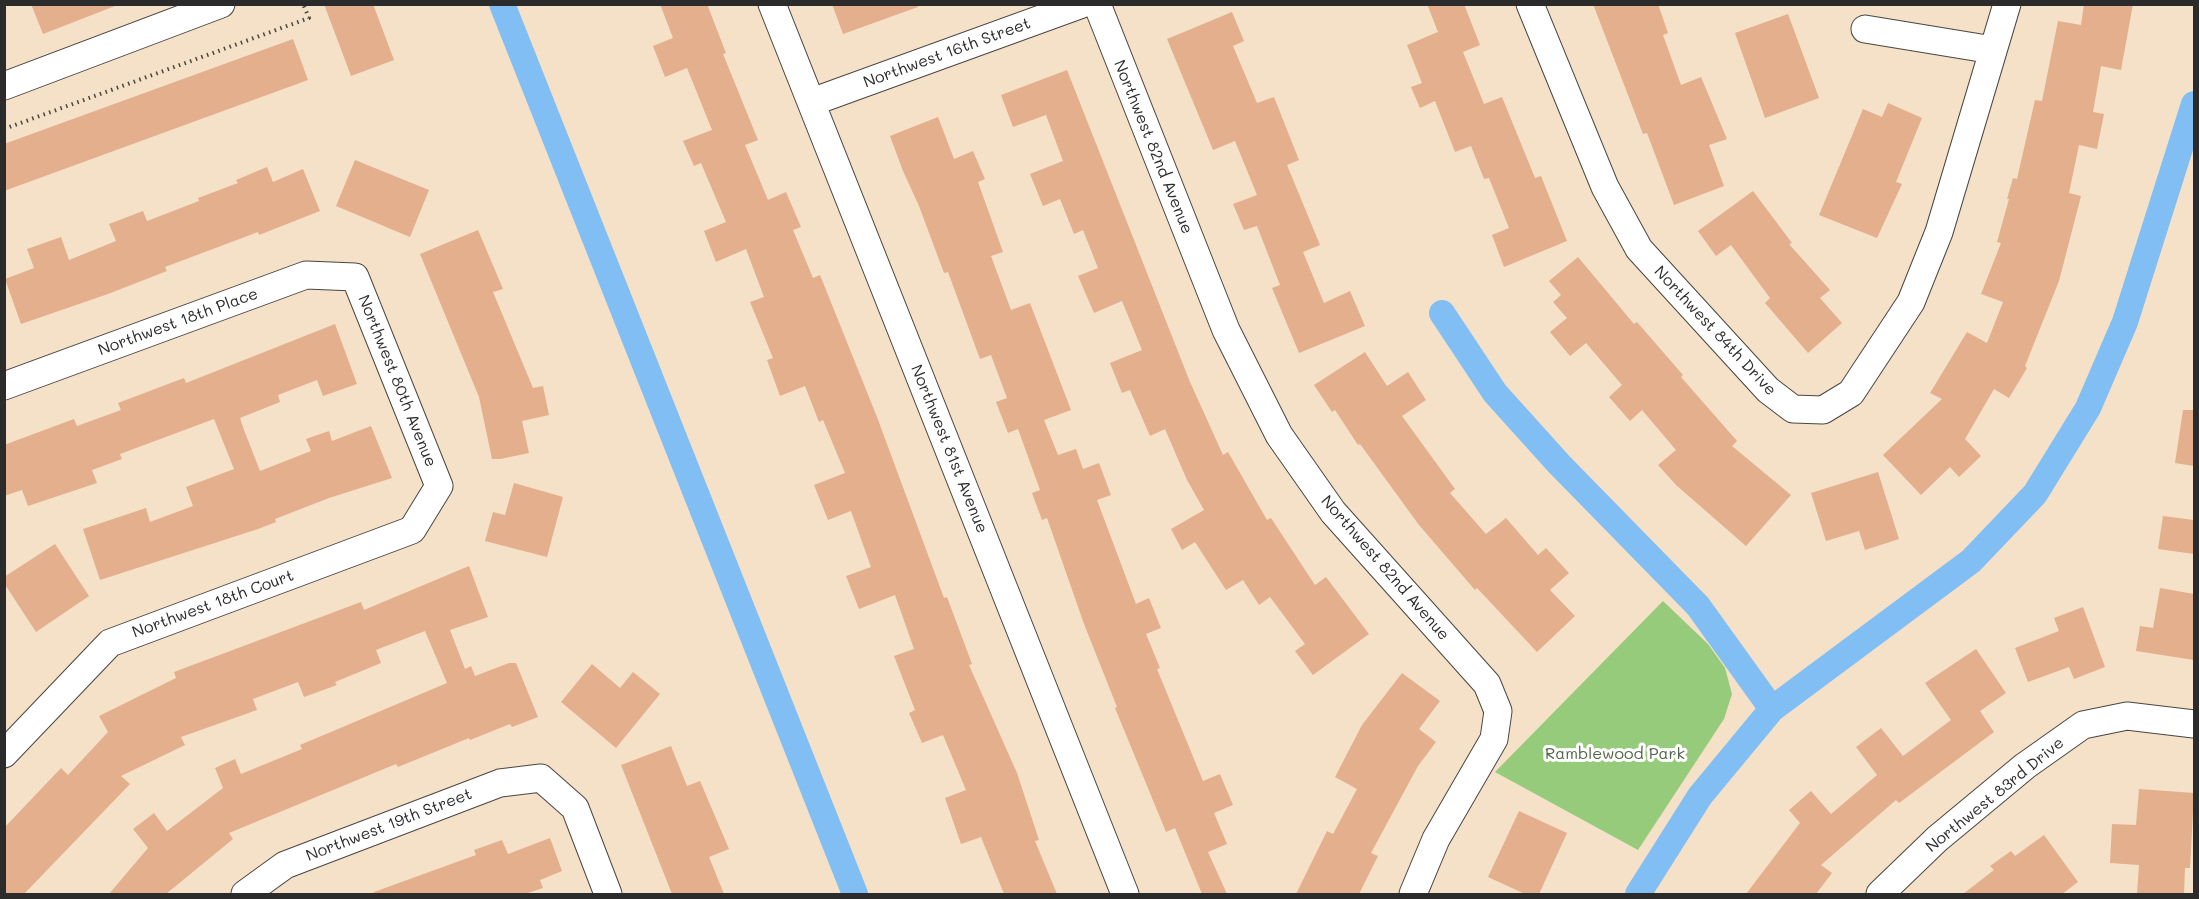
<!DOCTYPE html>
<style>
body{margin:0}
#map{position:relative;width:2199px;height:899px;overflow:hidden;background:#f4e1c7;font-family:Mali,sans-serif}
canvas{display:block}
.frame{position:absolute;inset:0;border:6px solid #2b2b2b;pointer-events:none}
</style>
<div id="map">
<canvas width="2199" height="899"></canvas>
<div class="frame"></div>
</div>
<script>
const c = document.querySelector('canvas').getContext('2d');
c.lineJoin = 'round';
function fillPath(path, color) { c.fillStyle = color; c.fill(path, 'evenodd'); }
const toPath = rows => new Path2D(rows.map(r => 'M' + r).join(''));
function strokePath(path, color, width, dash) { c.strokeStyle = color; c.lineWidth = width; c.lineCap = dash ? 'butt' : 'round'; c.setLineDash(dash || []); c.stroke(path); }
function drawText(font, color, halo, rows, align = 'center') {
  c.font = font + ' Mali,sans-serif'; c.lineWidth = 6; c.setLineDash([]); c.textBaseline = 'middle'; c.strokeStyle = halo; c.fillStyle = color; for (const [text, x, y, turn = 0] of rows) {
    c.save(); c.translate(x, y); c.rotate((+turn || 0) * Math.PI / 180); c.textAlign = isNaN(turn) ? turn : align; if (halo) c.strokeText(text, 0, 0); c.fillText(text, 0, 0); c.restore();
  }
}
const green = toPath([
 [1663,601,1708,644,1725,668,1732,694,1724,719,1638,850,1495,772]
]);
const canal = toPath([
 [502,4,855,894],
 [1442,313,1495,393,1559,464,1698,606,1772,709],
 [1638,894,1700,796,1772,709,1971,561,2035,494,2088,408,2125,322,2194,104]
]);
const building = toPath([
 [31,4,114,4,115,6,43,34],
 [324,4,373,4,394,60,351,76],
 [660,4,707,4,726,53,723,54,758,140,745,145,768,200,786,192,801,227,793,230,813,278,820,275,877,417,944,598,947,597,972,664,969,665,1017,773,1039,840,1035,841,1057,894,1004,894,981,837,961,844,945,798,966,790,943,735,922,743,909,713,915,710,894,656,914,649,895,595,859,609,846,576,871,567,851,511,828,520,814,485,845,473,823,420,819,422,805,386,780,396,767,360,773,358,750,302,764,297,746,249,716,262,704,231,726,222,701,163,694,166,683,141,712,130,687,68,665,77,653,46,673,38],
 [832,4,918,4,918,7,843,34],
 [1427,4,1464,4,1480,45,1463,52,1484,104,1502,97,1535,178,1541,176,1567,241,1504,267,1492,235,1509,228,1489,178,1484,179,1471,146,1455,152,1435,101,1420,108,1411,87,1422,83,1407,45,1438,32],
 [1593,4,1658,4,1668,33,1663,35,1681,85,1701,77,1727,139,1709,145,1724,186,1674,205,1647,133,1643,134],
 [2084,4,2133,4,2121,70,2101,66,2093,112,2104,114,2097,149,2079,145,2069,193,2081,196,2059,281,2025,366,2027,368,2009,398,1994,389,1965,439,1981,456,1959,477,1950,467,1921,495,1883,455,1942,399,1930,393,1967,332,1987,343,2003,302,1981,294,2001,243,1997,242,2009,199,2007,199,2013,178,2017,179,2035,100,2042,101,2058,21,2081,25],
 [1232,12,1244,41,1233,46,1257,103,1274,97,1299,160,1287,165,1320,245,1303,252,1324,303,1350,291,1365,326,1299,353,1272,288,1280,285,1257,226,1244,230,1233,204,1257,195,1235,141,1213,150,1167,39],
 [1788,14,1819,98,1765,118,1735,33],
 [293,39,308,80,4,191,4,144],
 [1067,70,1190,382,1223,455,1228,452,1267,520,1271,518,1315,585,1326,577,1369,634,1313,675,1295,651,1305,644,1270,597,1259,605,1243,580,1226,590,1195,542,1182,550,1171,529,1204,510,1187,480,1165,429,1150,436,1130,390,1122,393,1110,363,1142,350,1122,301,1094,313,1078,276,1098,268,1083,230,1074,234,1060,199,1043,206,1030,174,1063,161,1046,115,1013,127,1001,95],
 [1888,103,1922,118,1896,182,1902,184,1877,238,1819,215,1863,109,1882,117],
 [938,117,954,159,973,151,985,179,978,182,1003,252,991,256,1011,310,1030,303,1071,410,1044,420,1058,455,1076,449,1083,469,1099,463,1111,495,1097,500,1136,604,1149,598,1161,628,1146,634,1160,668,1157,669,1203,781,1220,774,1233,805,1214,813,1227,844,1208,852,1227,894,1202,894,1175,828,1166,832,1115,708,1117,707,1084,624,1047,518,1042,520,1032,493,1040,490,1018,429,1008,433,996,402,1007,398,991,355,980,359,948,272,944,273,919,206,903,171,890,136],
 [355,160,429,190,410,237,336,206],
 [267,167,273,182,303,169,320,211,259,235,258,232,165,267,167,271,108,294,21,324,5,279,34,268,27,249,61,237,69,260,116,241,109,224,143,211,147,221,199,201,198,198,238,183,236,180],
 [1753,191,1792,243,1789,244,1830,290,1820,298,1842,323,1808,353,1765,303,1770,298,1731,245,1716,256,1698,231],
 [478,230,503,289,493,292,533,388,543,386,549,415,522,421,529,453,500,459,492,459,479,397,420,254],
 [1578,257,1634,324,1637,322,1683,375,1681,377,1737,441,1732,446,1791,495,1746,546,1676,485,1658,465,1676,450,1642,410,1630,421,1609,397,1622,385,1586,343,1570,356,1550,332,1567,318,1553,302,1561,295,1549,281],
 [335,324,357,384,323,396,317,380,278,395,280,402,240,418,244,430,260,471,311,451,306,439,329,431,332,441,371,426,392,478,329,498,275,519,276,522,258,529,100,580,83,529,146,508,150,522,193,506,186,487,234,469,214,419,120,454,122,459,92,470,97,483,28,506,22,490,4,496,4,445,74,419,77,426,121,410,118,403,184,378,186,383],
 [1365,352,1387,386,1408,372,1426,400,1402,416,1455,489,1450,493,1486,534,1506,518,1538,555,1546,548,1569,573,1550,590,1575,616,1537,652,1477,588,1475,590,1419,525,1360,444,1358,445,1335,410,1332,412,1314,385],
 [2183,410,2194,410,2194,466,2175,463],
 [1878,472,1899,539,1865,550,1859,531,1826,541,1811,493],
 [514,483,563,497,547,557,485,541,493,512,505,515],
 [2163,516,2194,520,2194,554,2158,549],
 [55,544,89,596,36,632,4,583,4,577],
 [469,566,488,617,450,630,465,669,471,666,475,676,509,663,516,663,538,717,512,727,510,724,470,740,469,738,398,767,396,764,229,833,233,839,166,894,109,894,148,848,133,829,154,813,167,831,223,788,215,768,235,759,241,774,302,749,300,745,447,683,425,631,376,650,381,663,335,682,337,685,304,697,298,682,253,699,257,710,181,737,185,745,121,776,130,784,24,894,4,894,4,828,61,768,68,775,108,732,99,716,176,678,174,672,361,602,364,610],
 [2160,588,2194,594,2194,660,2136,651,2140,626,2153,628],
 [2083,607,2105,667,2074,679,2069,667,2028,682,2015,648,2059,631,2054,618],
 [1976,649,2006,693,1980,711,1994,732,1899,803,1896,800,1821,865,1832,873,1816,894,1746,894,1800,823,1789,810,1811,791,1831,814,1877,775,1856,747,1881,728,1903,756,1951,720,1925,683],
 [592,664,620,688,633,672,660,694,616,748,561,702],
 [1402,673,1440,701,1419,729,1436,742,1418,766,1371,853,1378,856,1359,894,1296,894,1327,831,1333,834,1357,789,1335,777,1362,725],
 [671,746,687,786,700,781,729,849,709,857,724,894,672,894,621,765],
 [2139,789,2194,793,2190,868,2185,868,2184,894,2137,894,2139,865,2110,863,2112,824,2136,825],
 [1519,811,1567,833,1539,894,1525,894,1488,877],
 [2044,835,2078,882,2062,894,1963,894,1994,870,1990,866,2011,851,2015,856],
 [550,838,562,871,540,880,543,888,525,894,374,894,374,892,476,855,474,850,502,840,508,854]
]);
const path = toPath([
 [4,129,309,18,303,4]
]);
const street = toPath([
 [772,4,1125,894],
 [1097,4,1226,330,1279,435,1333,512,1487,684,1498,711,1494,739,1436,839,1413,894],
 [1530,4,1605,187,1639,249,1768,390,1793,409,1823,410,1851,393,1911,302,1939,232,2007,4],
 [1865,29,1993,50],
 [4,86,221,4],
 [812,102,1082,4],
 [4,386,306,275,355,277,439,486,412,530,110,643,4,754],
 [245,894,285,865,500,783,541,778,575,808,608,894],
 [1880,894,1937,839,2025,766,2083,725,2127,716,2194,724]
]);
const streetNames = [
 ["Northwest 16th Street",947,53,-20],
 ["Northwest 82nd Avenue",1153,147,68],
 ["Northwest 18th Place",178,322,-20],
 ["Northwest 84th Drive",1715,331,47],
 ["Northwest 80th Avenue",397,381,68],
 ["Northwest 81st Avenue",949,449,68],
 ["Northwest 82nd Avenue",1385,568,49],
 ["Northwest 18th Court",213,604,-20],
 ["Northwest 83rd Drive",1995,795,-39],
 ["Northwest 19th Street",389,825,-21]
];
const parkNames = [
 ["Ramblewood Park",1615,754]
];
fillPath(green, '#97cb7c');
strokePath(canal, '#80bef4', 26);
fillPath(building, '#e4af8d');
strokePath(street, '#494642', 29);
strokePath(path, '#494642', 4, [1.5, 4.5]);
strokePath(street, '#fff', 27);
drawText('16px', '#2b2b2b', '#fff', streetNames);
drawText('16px', '#516347', '#fff', parkNames);
</script>
